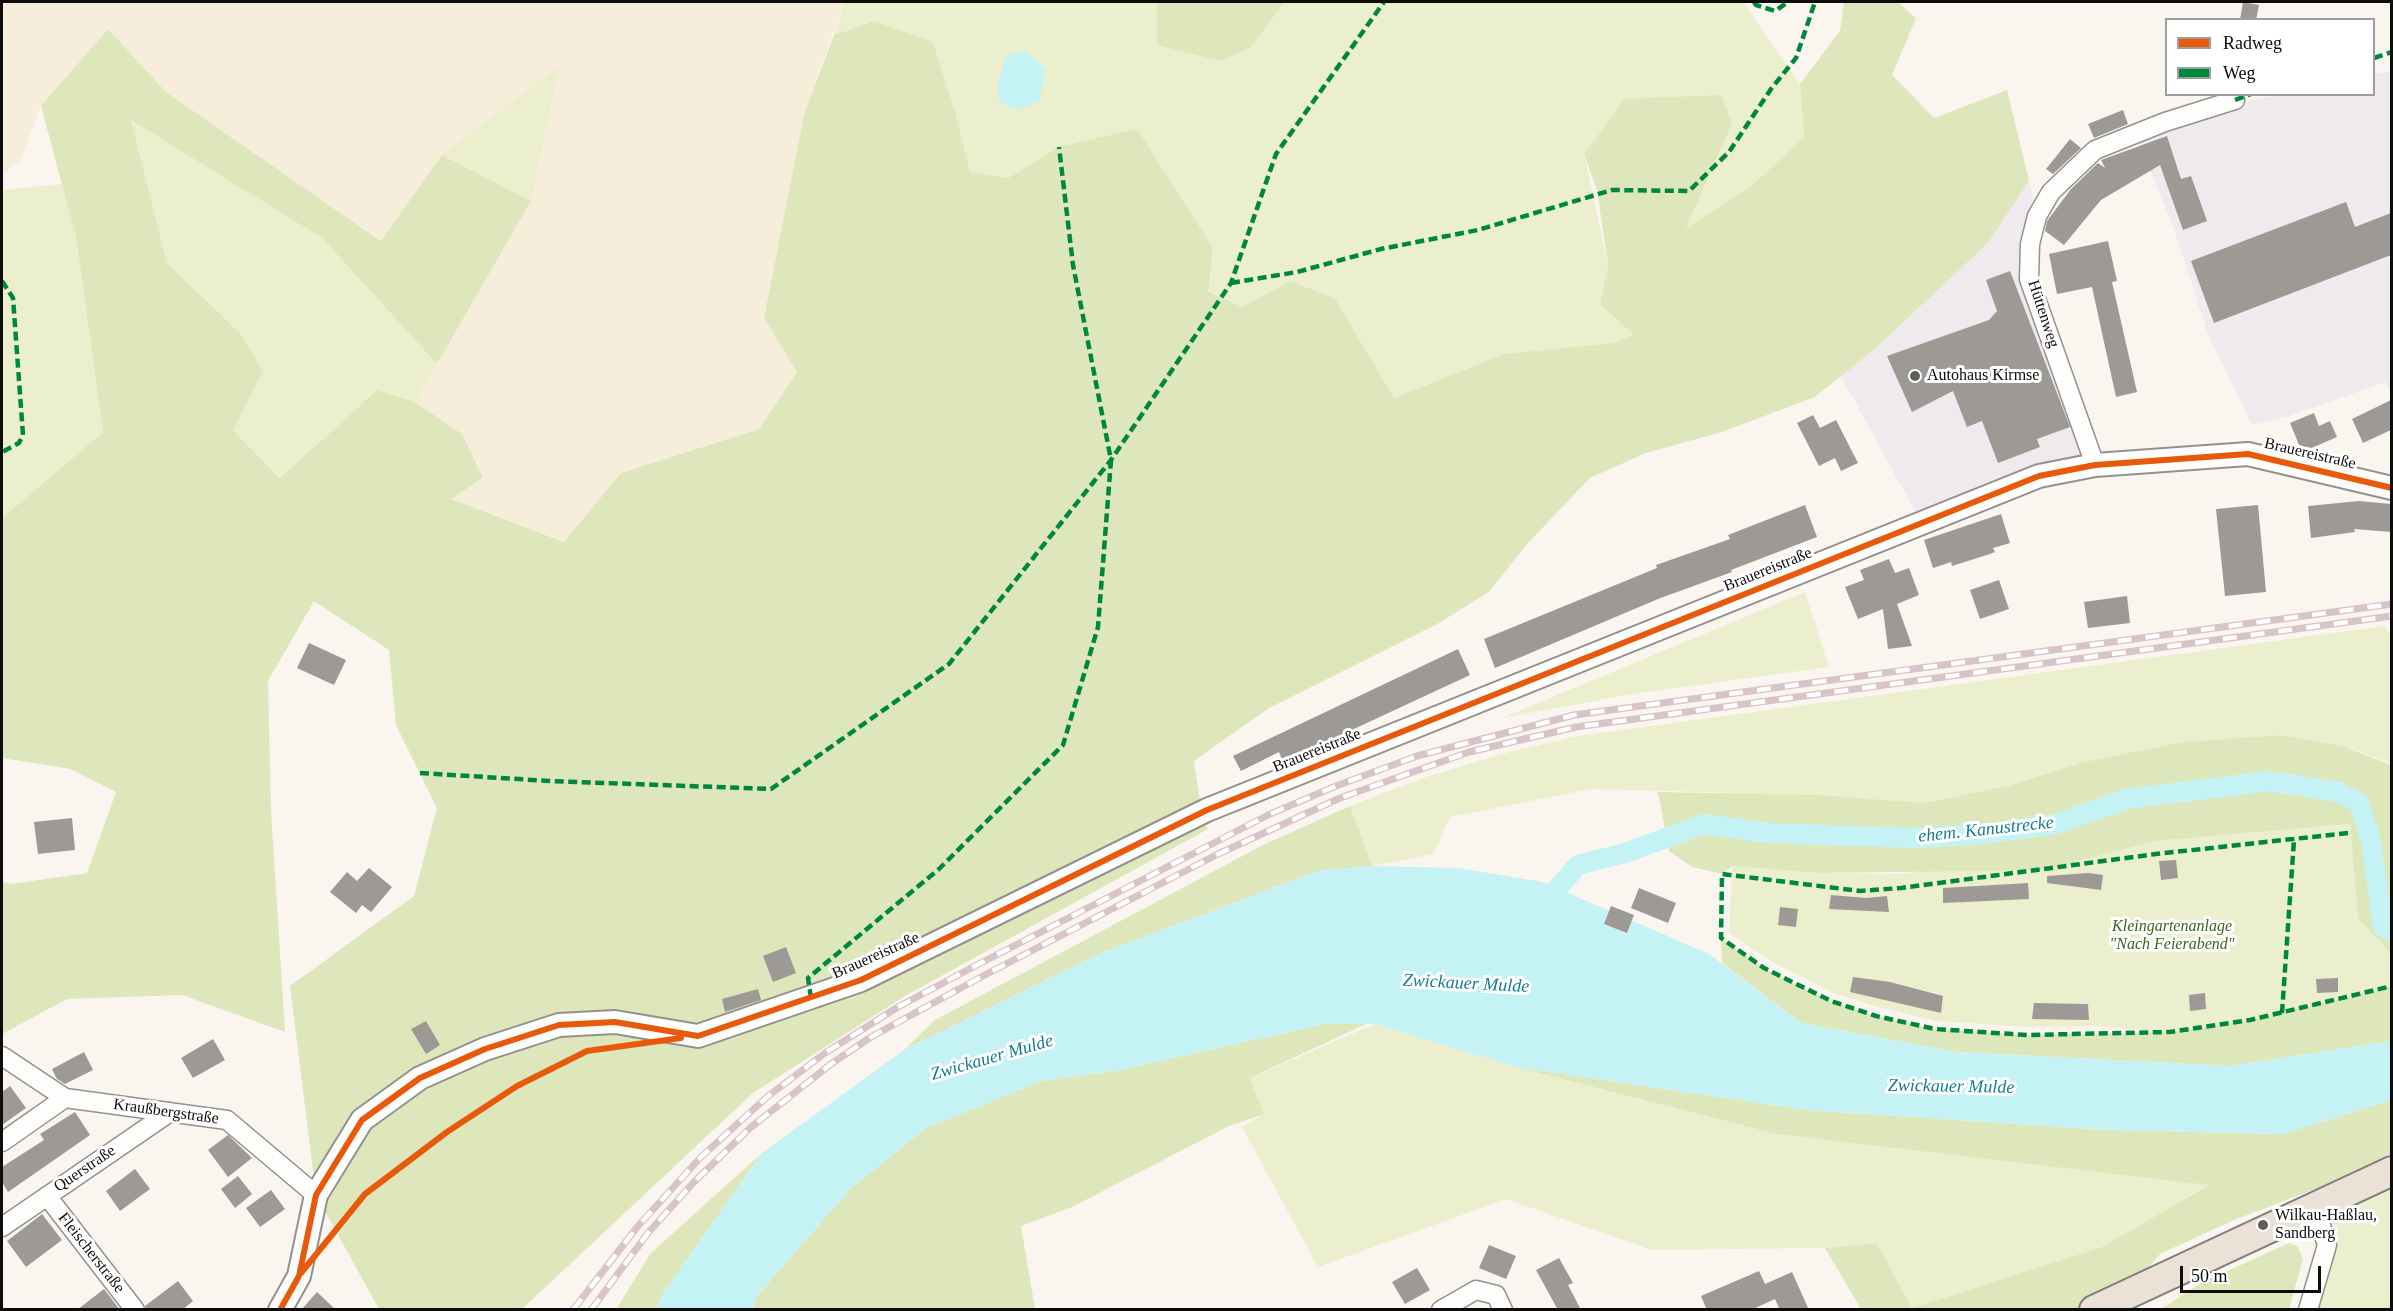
<!DOCTYPE html>
<meta charset="utf-8">
<style>
body{margin:0}
#map{position:relative;width:2393px;height:1311px;overflow:hidden;background:#faf5ef;font-family:Georgia,serif}
canvas{display:block}
.frame{position:absolute;inset:0;border:3px solid #0c0c0c;pointer-events:none}
.legend{position:absolute;left:2165px;top:18px;width:210px;height:78px;box-sizing:border-box;background:#fff;border:2px solid #9e9e9e;margin:0;padding:8px 10px;list-style:none;font-size:18px;color:#0c0c0c}
.legend li{display:flex;align-items:center;gap:12px;height:30px}
.legend b{width:30px;border:2px solid #9e9e9e}
.scale{position:absolute;left:2180px;top:1266px;width:141px;height:27px;box-sizing:border-box;border:3px solid #0c0c0c;border-top:0;padding-left:8px;font-size:18px;line-height:21px;white-space:nowrap;color:#0c0c0c;-webkit-text-stroke:4px #fff;paint-order:stroke}
</style>
<div id="map">
<canvas width="2393" height="1311"></canvas>
<div class="frame"></div>
<ul class="legend">
<li><b style="height:8px;background:#e8590c"></b>Radweg</li>
<li><b style="height:8px;background:#00873e"></b>Weg</li>
</ul>
<div class="scale">50 m</div>
</div>
<script>
const c = document.querySelector('canvas').getContext('2d');
c.lineJoin = 'round';
function fillPath(path, color) { c.fillStyle = color; c.fill(path, 'evenodd'); }
const toPath = rows => new Path2D(rows.map(r => 'M' + r).join(''));
function strokePath(path, color, width, dash) { c.strokeStyle = color; c.lineWidth = width; c.lineCap = dash ? 'butt' : 'round'; c.setLineDash(dash || []); c.stroke(path); }
function drawText(font, color, halo, rows, align = 'center') {
  c.font = font + ' Georgia,serif'; c.lineWidth = 6; c.setLineDash([]); c.textBaseline = 'middle'; c.strokeStyle = halo; c.fillStyle = color; for (const [text, x, y, turn = 0] of rows) {
    c.save(); c.translate(x, y); c.rotate((+turn || 0) * Math.PI / 180); c.textAlign = isNaN(turn) ? turn : align; if (halo) c.strokeText(text, 0, 0); c.fillText(text, 0, 0); c.restore();
  }
}
const industrial = toPath([
 [2391,71,2391,396,2386,382,2286,417,2252,425,2208,334,2173,226,2139,143,2224,106,2280,95,2374,94,2374,74],
 [2029,181,2037,216,2029,279,2095,465,1921,522,1841,376,1876,349,1987,244]
]);
const farmland = toPath([
 [2,2,844,2,804,114,764,318,797,372,759,429,621,473,565,542,451,499,483,478,462,434,415,402,531,201,558,67,443,155,382,241,166,92,108,29,41,106,21,159,2,175]
]);
const green = toPath([
 [844,2,1157,2,1157,45,1251,47,1285,2,1743,2,1800,84,1804,137,1750,187,1685,229,1732,125,1625,100,1584,154,1608,265,1600,304,1634,335,1612,343,1504,354,1394,398,1335,298,1290,281,1242,307,1207,290,1213,248,1059,147,1008,178,970,172,956,116,874,21,834,35],
 [559,66,531,201,442,155],
 [131,119,322,238,437,364,415,402,377,390,281,478,233,430,240,333,167,263],
 [62,184,76,237,103,432,2,518,2,190],
 [1805,592,1829,667,1633,694,1502,718],
 [2384,626,2391,635,2391,763,2342,746,2281,735,2182,742,2084,762,2011,785,1925,803,1819,795,1590,789,1450,817,1433,854,1372,866,1350,806,1423,778,1509,752,1578,736],
 [2350,824,2358,919,2391,953,2391,986,2250,1020,2170,1032,2094,1026,2027,1027,1936,1021,1878,1007,1834,993,1769,960,1729,933,1732,866,1818,873,1900,874,2156,841],
 [1375,1024,1516,1067,1776,1134,2210,1184,2102,1247,1912,1308,1877,1243,1825,1248,1652,1250,1506,1199,1318,1267,1242,1127,1264,1114,1250,1078],
 [2391,1171,2391,1309,2308,1310,2327,1246,2315,1207]
]);
const forest = toPath([
 [1157,2,1285,2,1251,47,1221,61,1157,45],
 [1844,2,1898,2,1916,18,1892,75,1934,118,2007,90,2029,181,1987,244,1875,349,1815,397,1722,432,1646,453,1590,478,1526,545,1490,591,1439,623,1269,708,1194,761,1203,822,1208,829,905,996,753,1093,522,1309,379,1309,316,1195,290,986,414,896,437,808,396,725,389,650,314,601,268,681,271,811,285,1032,182,995,67,999,2,1034,2,882,11,884,87,873,116,792,71,769,2,758,2,518,103,432,76,237,41,106,108,29,166,92,381,241,442,155,531,201,437,364,322,238,131,120,167,263,240,333,263,371,233,430,280,478,377,390,415,402,462,434,483,478,451,499,564,542,621,473,759,429,797,372,764,318,804,114,834,35,874,21,933,42,956,116,970,172,1008,178,1059,147,1137,129,1213,248,1208,291,1242,307,1290,281,1335,298,1394,398,1504,354,1612,343,1634,335,1600,304,1608,265,1597,190,1584,154,1625,99,1721,95,1732,124,1686,228,1750,187,1804,137,1800,84,1840,31],
 [2281,735,2342,746,2391,765,2391,953,2358,919,2350,824,2156,841,2042,870,1818,873,1732,866,1722,874,1692,867,1669,851,1658,792,1819,795,1925,803,2011,785,2084,762,2182,742],
 [1350,806,1372,866,1318,871,1099,954,904,1050,935,1020,1263,845],
 [1721,938,1764,968,1831,1001,1876,1016,1935,1029,2027,1035,2170,1032,2250,1020,2391,986,2391,1041,2230,1066,1957,1052,1801,1023,1722,963],
 [1324,1024,1366,1024,1250,1078,1264,1114,1229,1126,1072,1207,1021,1226,1035,1309,752,1310,756,1297,851,1188,926,1128,1041,1081,1120,1070],
 [1516,1067,1807,1110,2108,1130,2283,1134,2391,1100,2391,1160,2234,1220,2160,1254,2138,1279,2074,1309,1861,1309,1825,1248,1877,1243,1912,1308,2102,1247,2209,1185,1776,1134],
 [762,1153,664,1292,656,1309,616,1310,650,1254],
 [2289,1243,2297,1246,2303,1259,2289,1309,2161,1309,2201,1283]
]);
const water = toPath([
 [1025,51,1046,69,1039,101,1017,110,999,102,998,83,1006,56],
 [1372,866,1458,868,1543,882,1709,954,1801,1023,1957,1052,2230,1066,2391,1041,2391,1100,2283,1134,2108,1130,1807,1110,1516,1067,1375,1024,1324,1024,1120,1070,1041,1081,926,1128,851,1188,756,1297,752,1309,656,1310,664,1292,762,1153,904,1050,1099,954,1318,871]
]);
const canal = toPath([
 [1558,888,1578,865,1625,853,1704,824,1767,833,1913,838,1983,834,2056,824,2126,799,2269,781,2338,792,2359,803,2371,841,2383,927,2392,931]
]);
const building = toPath([
 [2243,2,2259,5,2256,20,2240,20],
 [2123,110,2128,124,2094,138,2088,124],
 [2167,136,2181,179,2191,176,2207,221,2183,230,2160,165,2101,200,2064,245,2045,231,2047,221,2071,189,2098,163,2105,168,2101,160],
 [2070,139,2081,148,2053,174,2046,169],
 [2346,202,2355,227,2391,213,2391,255,2214,323,2191,261],
 [2108,241,2117,281,2112,282,2137,392,2116,397,2092,287,2057,294,2049,254],
 [2010,271,2070,427,2037,439,2040,447,1998,463,1982,421,1967,427,1953,391,1912,412,1887,356,1989,320,1997,311,1986,280],
 [2391,400,2391,430,2363,443,2352,419],
 [2314,413,2319,426,2330,421,2337,437,2302,452,2290,423],
 [1813,415,1820,428,1836,420,1858,463,1841,471,1835,458,1819,466,1797,423],
 [2359,501,2391,504,2391,532,2354,529,2355,532,2311,538,2308,506],
 [1805,505,1817,537,1731,570,1732,572,1658,599,1495,668,1484,639,1657,568,1656,565,1730,539,1728,535],
 [2258,505,2266,592,2225,596,2216,509],
 [2001,514,2010,543,1993,548,1995,552,1990,554,1952,566,1951,562,1933,568,1924,540],
 [1889,559,1895,573,1909,568,1919,595,1897,604,1912,646,1888,649,1883,609,1858,619,1845,587,1864,580,1860,570],
 [1999,580,2009,609,1980,619,1970,590],
 [2127,596,2130,623,2088,628,2084,602],
 [309,643,346,660,334,685,297,668],
 [1458,649,1470,675,1283,762,1279,752,1241,771,1233,756],
 [72,818,75,850,38,854,34,822],
 [2176,860,2178,878,2161,880,2159,861],
 [369,868,392,887,371,912,362,905,356,913,330,892,347,872,357,881],
 [2088,873,2103,875,2101,890,2047,883,2047,876],
 [2028,883,2029,899,1943,903,1943,888],
 [1639,888,1676,903,1668,923,1631,908],
 [1831,895,1866,898,1887,896,1889,912,1829,909],
 [1611,906,1634,915,1627,933,1604,924],
 [1780,907,1798,909,1796,927,1778,925],
 [786,947,796,973,773,982,763,956],
 [1853,977,1890,982,1943,996,1941,1013,1850,992],
 [2338,978,2338,992,2317,993,2316,979],
 [758,989,761,1000,725,1012,722,999],
 [2205,993,2206,1009,2190,1011,2189,995],
 [2034,1003,2088,1004,2089,1020,2032,1019],
 [426,1021,440,1045,426,1054,411,1029],
 [213,1039,225,1060,193,1078,181,1058],
 [84,1052,93,1070,65,1084,57,1079,52,1069],
 [10,1086,26,1108,2,1125,2,1092],
 [75,1112,90,1135,8,1192,2,1182,2,1167,44,1140,40,1134],
 [228,1135,252,1158,228,1177,208,1150],
 [135,1169,150,1189,120,1211,106,1191],
 [238,1176,252,1194,235,1208,221,1189],
 [271,1190,285,1209,260,1227,246,1208],
 [42,1214,62,1240,26,1267,7,1241],
 [1489,1245,1516,1256,1506,1279,1479,1268],
 [1559,1258,1573,1283,1568,1285,1581,1310,1558,1310,1536,1270],
 [1417,1268,1430,1290,1405,1304,1392,1282],
 [1759,1271,1765,1284,1792,1272,1809,1310,1780,1310,1775,1299,1751,1310,1707,1310,1701,1296],
 [178,1281,193,1301,182,1310,146,1310,145,1306],
 [104,1289,120,1310,77,1310],
 [317,1292,336,1310,301,1310]
]);
const minor = toPath([
 [2095,465,2029,279,2030,244,2037,216,2051,192,2095,150,2165,122,2235,100],
 [2,1056,65,1098,227,1120,316,1195],
 [2,1142,65,1098],
 [47,1196,135,1310],
 [2,1227,170,1112],
 [1441,1310,1476,1290,1496,1295,1503,1310],
 [2308,1310,2327,1245,2315,1207]
]);
const tertiary = toPath([
 [280,1310,299,1276,316,1195,362,1120,420,1078,485,1049,559,1025,615,1022,698,1036,861,980,1207,810,2039,476,2095,465,2248,454,2392,488]
]);
const primary = toPath([
 [2094,1310,2392,1171]
]);
const rail = toPath([
 [573,1310,638,1226,701,1157,767,1097,825,1053,898,1007,975,966,1268,815,1336,786,1417,756,1574,715,2392,604],
 [591,1310,648,1233,693,1183,750,1128,831,1064,871,1037,981,977,1216,855,1340,798,1469,752,1576,727,2392,616]
]);
const quiet = toPath([
 [1754,2,1756,5,1775,11,1788,2],
 [2374,58,2392,52],
 [2235,100,2251,94],
 [2,281,13,298,23,435,19,443,2,452],
 [1231,283,1297,272,1381,249,1478,230,1612,190,1689,191,1729,152,1771,89,1796,58,1815,2],
 [420,773,550,781,771,789,949,664,1111,460,1231,283,1276,154,1384,2],
 [2348,833,2156,854,1901,888,1860,891,1722,874,1721,938,1764,968,1831,1001,1876,1016,1935,1029,2027,1035,2170,1032,2250,1020,2392,986],
 [811,998,808,978,939,869,1063,745,1098,627,1111,460,1073,265,1059,147],
 [2282,1013,2294,840]
]);
const cycleway = toPath([
 [301,1273,365,1194,447,1132,517,1086,587,1051,681,1038],
 [280,1310,299,1276,316,1195,362,1120,420,1078,485,1049,559,1025,615,1022,698,1036,861,980,1207,810,2039,476,2095,465,2248,454,2392,488]
]);
const markers = [
 [1915,376,6,"#5f5e5b"],
 [2263,1225,6,"#5f5e5b"]
];
const streetNames = [
 ["Hüttenweg",2043,314,72],
 ["Brauereistraße",2310,454,13],
 ["Brauereistraße",1768,570,-22],
 ["Brauereistraße",1317,751,-22],
 ["Brauereistraße",876,956,-24],
 ["Kraußbergstraße",166,1112,8],
 ["Querstraße",85,1169,-34],
 ["Fleischerstraße",91,1253,52]
];
const poiNames = [
 ["Autohaus Kirmse",1927,376],
 ["Wilkau-Haßlau,",2275,1216],
 ["Sandberg",2275,1234]
];
const parkNames = [
 ["Kleingartenanlage",2172,927],
 ["\"Nach Feierabend\"",2172,945]
];
const waterNames = [
 ["ehem. Kanustrecke",1986,830,-6],
 ["Zwickauer Mulde",1466,984,3],
 ["Zwickauer Mulde",992,1058,-16],
 ["Zwickauer Mulde",1951,1087,1]
];
fillPath(industrial, '#f0e9ed');
fillPath(farmland, '#f7eddb');
fillPath(green, '#ebefce');
fillPath(forest, '#dee7bc');
fillPath(water, '#c5f2f5');
strokePath(canal, '#c5f2f5', 20);
fillPath(building, '#9d9995');
strokePath(minor, '#93918e', 21);
strokePath(tertiary, '#93918e', 26);
strokePath(primary, '#807e7c', 32);
strokePath(minor, '#fefefd', 18);
strokePath(tertiary, '#fefefd', 22);
strokePath(primary, '#ece1d7', 28);
strokePath(rail, '#d7c3c8', 7);
strokePath(rail, '#fff', 4.5, [14]);
strokePath(quiet, '#00873e', 4.5, [9, 4.5]);
strokePath(cycleway, '#e8590c', 6);
for (const [x, y, r, color] of markers) { const dot = new Path2D(); dot.arc(x, y, r, 0, 2 * Math.PI); c.fillStyle = color; c.fill(dot); strokePath(dot, '#fff', 2); }
drawText('16px', '#0c0c0c', '#fff', streetNames);
drawText('16px', '#0c0c0c', '#fff', poiNames, 'left');
drawText('italic 16px', '#3e651b', '#fff', parkNames);
drawText('italic 18px', '#127d92', '#fff', waterNames);
</script>
